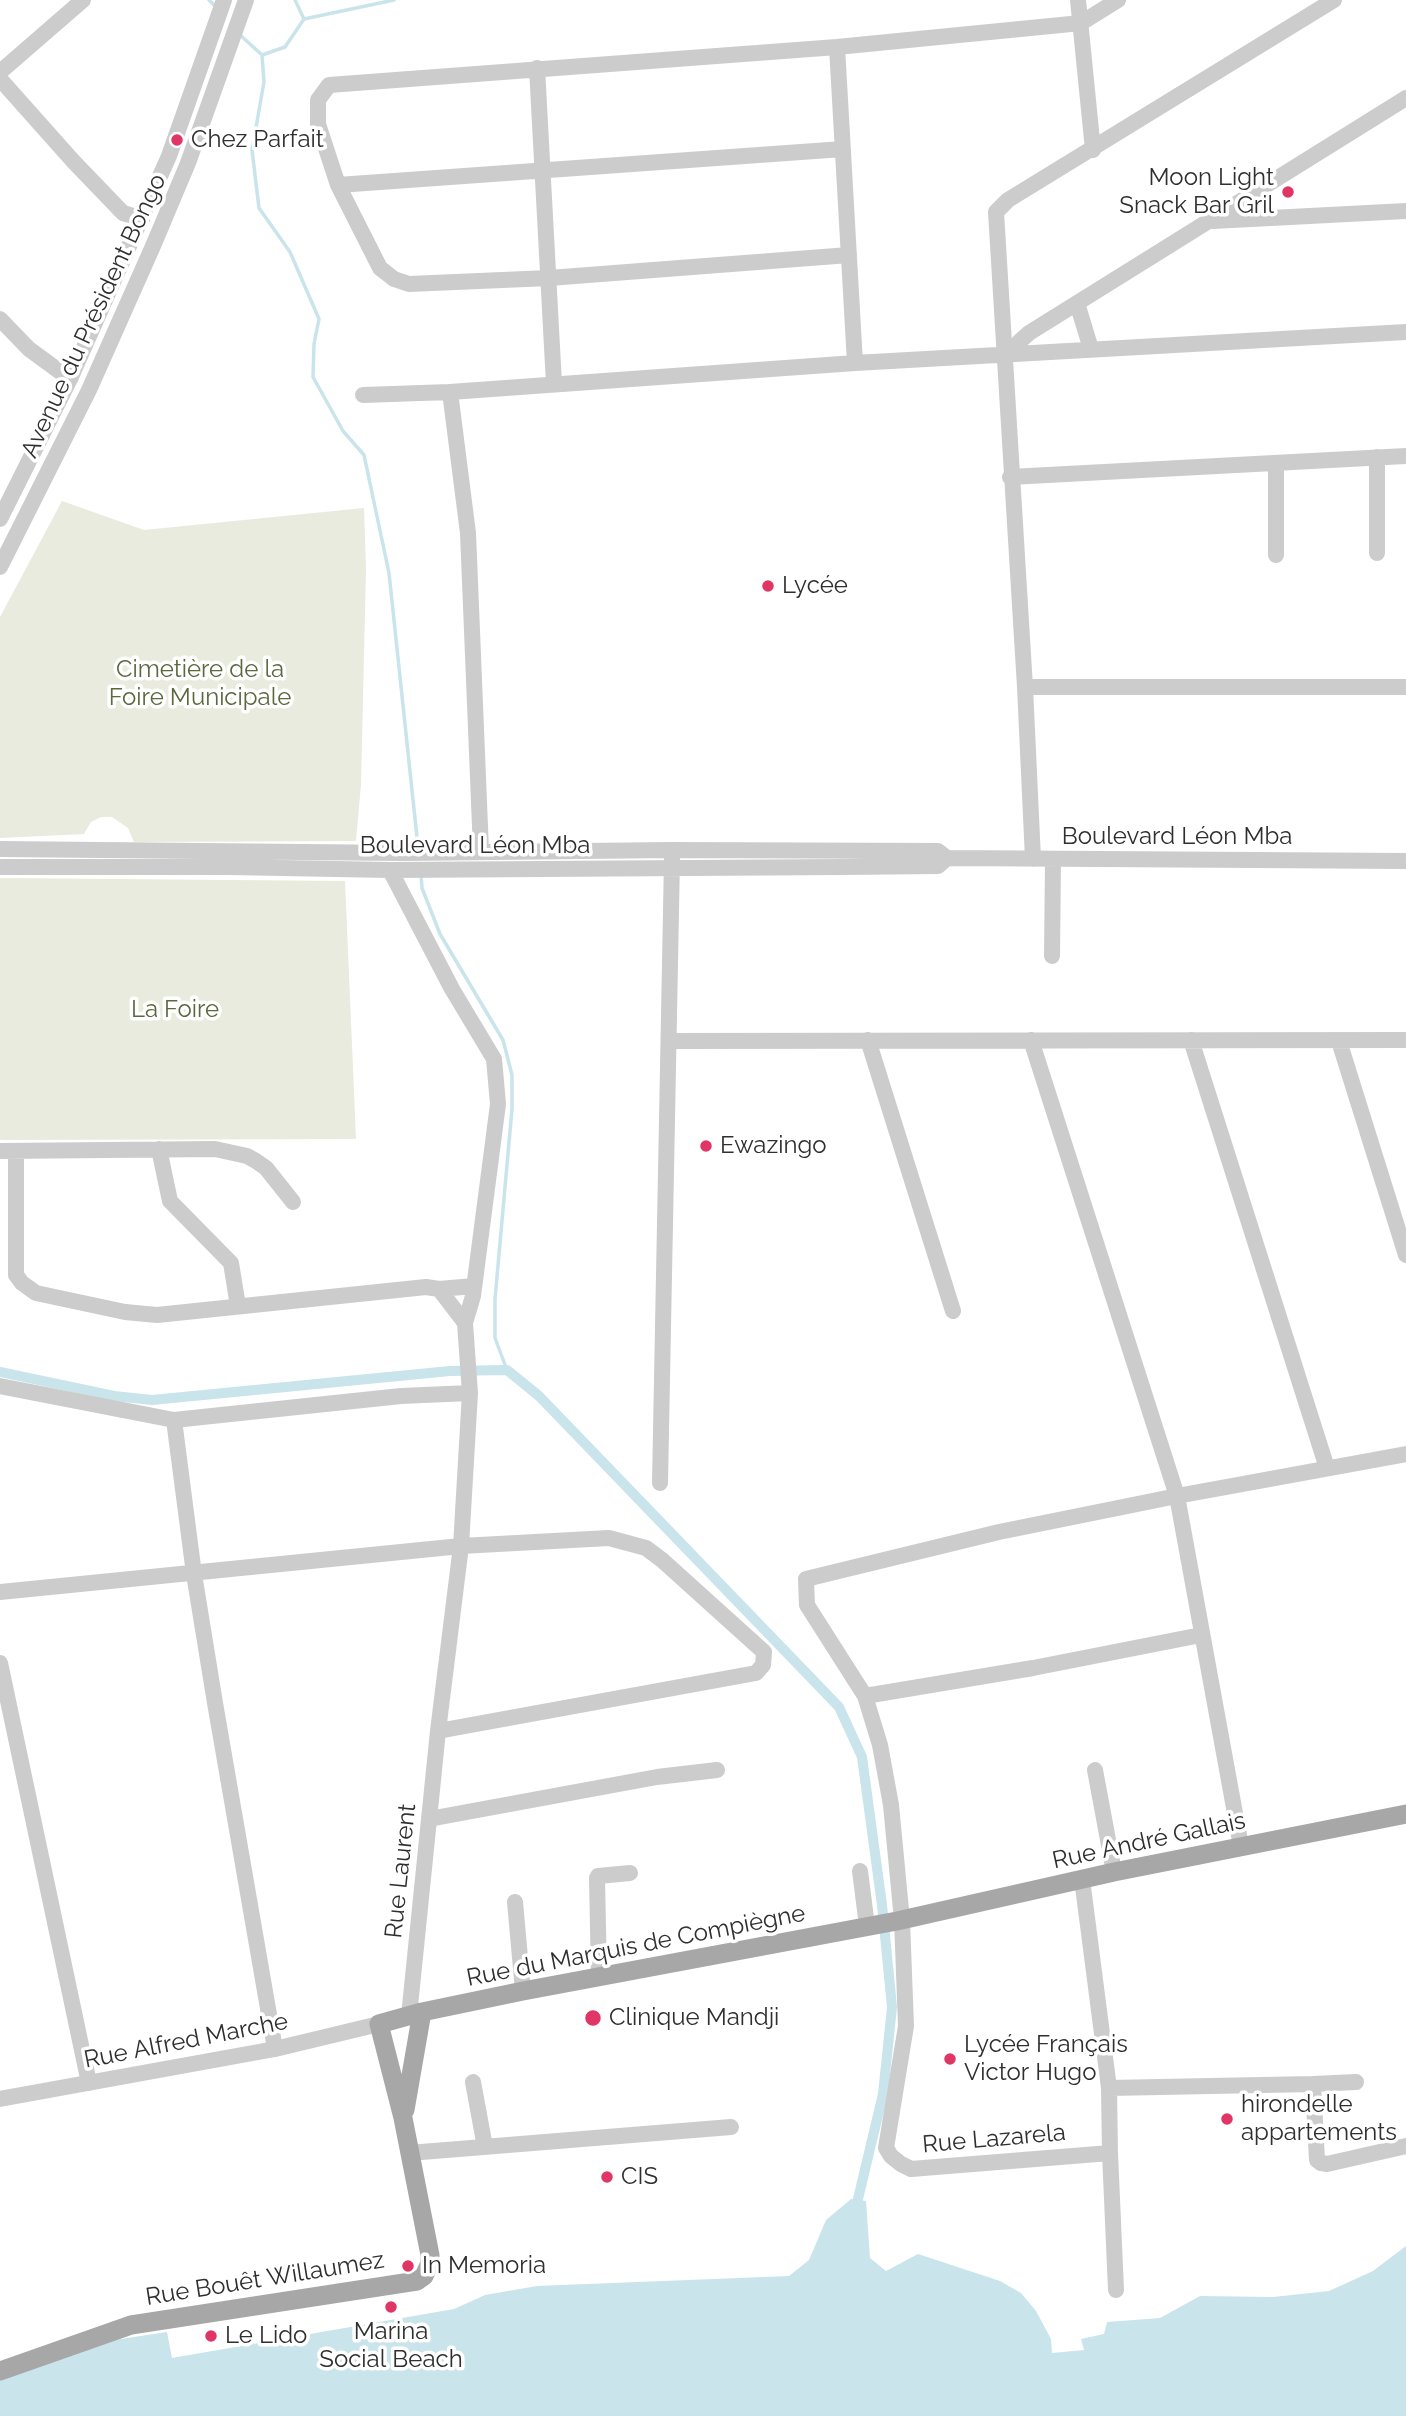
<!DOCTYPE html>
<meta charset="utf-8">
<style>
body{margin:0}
canvas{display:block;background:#fff}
</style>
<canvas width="1406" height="2416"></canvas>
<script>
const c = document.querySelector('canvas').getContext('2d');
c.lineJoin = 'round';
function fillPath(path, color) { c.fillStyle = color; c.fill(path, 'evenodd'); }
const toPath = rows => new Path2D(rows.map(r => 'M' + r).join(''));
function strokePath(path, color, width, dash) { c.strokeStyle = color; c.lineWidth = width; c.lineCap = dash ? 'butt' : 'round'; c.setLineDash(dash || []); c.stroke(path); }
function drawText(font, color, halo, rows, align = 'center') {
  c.font = font + ' Raleway,sans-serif'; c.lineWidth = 7; c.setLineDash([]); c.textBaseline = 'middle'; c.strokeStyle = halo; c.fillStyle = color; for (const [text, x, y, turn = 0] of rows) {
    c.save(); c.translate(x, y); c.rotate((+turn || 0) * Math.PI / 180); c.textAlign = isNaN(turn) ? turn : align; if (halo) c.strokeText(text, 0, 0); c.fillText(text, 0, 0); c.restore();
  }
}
const green = toPath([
 [62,501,144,530,364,508,366,569,361,784,356,841,134,842,128,828,112,817,101,817,91,822,84,834,0,838,0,617],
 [0,878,345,881,356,1139,0,1140]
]);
const water = toPath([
 [851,2199,866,2201,870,2258,886,2271,918,2254,1000,2281,1021,2293,1036,2311,1051,2339,1052,2353,1084,2350,1081,2339,1104,2334,1107,2322,1160,2318,1200,2296,1273,2297,1329,2291,1373,2271,1406,2246,1406,2416,0,2416,0,2379,101,2342,167,2332,172,2358,454,2309,485,2295,537,2286,789,2276,809,2260,826,2220]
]);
const stream = toPath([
 [209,0,216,7],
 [295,0,304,19],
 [239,34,262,55,264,82,252,150,259,208,290,252,319,319,314,344,313,377,343,431,364,455,389,573,418,847],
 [262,55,285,47,304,19,394,0],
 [421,875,422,888,440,934,503,1040,512,1075,512,1109,495,1299,495,1338,507,1370]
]);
const canal = toPath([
 [0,1372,114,1396,152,1400,450,1371,507,1370,539,1396,839,1707,862,1757,882,1905,892,2007,883,2094,858,2199]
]);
const minor = toPath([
 [1078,0,1093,150],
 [837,47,855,363],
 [537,68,554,384],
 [0,72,83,0],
 [0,79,73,161,123,213,142,219],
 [338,185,843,149],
 [1213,221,1406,211],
 [849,255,549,278,409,284,394,279,380,268,338,185,318,124,318,100,329,85,837,47,1081,23,1118,0],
 [1077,303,1091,349],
 [0,319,29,349,70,379],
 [1012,354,1019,342,1029,333,1406,98],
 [450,392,468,533,481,851],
 [363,395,450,392,855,363,1406,332],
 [1276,463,1276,555],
 [1010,477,1406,456],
 [0,519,70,379,169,156,224,0],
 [1377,553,1377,457],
 [0,567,89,390,153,246,188,163,246,0],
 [1025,687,1406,687],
 [0,849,403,853,672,850,938,851,947,858,1406,861],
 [1033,859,1025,687,996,212,1008,200,1334,0],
 [0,867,228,867,390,870,842,867,938,866,947,858],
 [390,870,452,989,494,1059,498,1104,473,1296,465,1323],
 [1052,956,1053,860],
 [868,1040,953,1311],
 [1031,1040,1177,1496,1241,1846],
 [1191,1040,1327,1468],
 [669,1041,1406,1040],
 [1339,1041,1406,1255],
 [159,1149,170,1201,231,1263,238,1306],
 [0,1151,215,1149,247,1156,256,1161,266,1168,293,1202],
 [16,1152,16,1275,22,1283,36,1293,125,1312,157,1315,426,1287,439,1289,465,1323,470,1393,461,1546,438,1731,409,2016],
 [439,1289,474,1286],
 [0,1386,174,1420,401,1396,470,1393],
 [174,1420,194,1574,215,1703,275,2049],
 [660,1483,672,859],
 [0,1592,461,1546,609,1538,646,1548,662,1560,764,1652,763,1665,756,1673,438,1731],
 [0,1663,89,2083],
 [865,1696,1033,1668,1201,1635],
 [1095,1770,1114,1872],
 [429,1819,657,1777,717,1770],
 [860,1871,867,1926],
 [1082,1879,1109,2088,1313,2084,1317,2160,1321,2163,1327,2164,1406,2146],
 [515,1902,523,1991],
 [599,1978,597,1878,598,1876,630,1873],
 [473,2082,485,2147],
 [1313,2084,1356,2082],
 [1109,2088,1110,2153,911,2169,901,2164,891,2156,886,2148,906,2026,902,1920,891,1805,880,1745,865,1696,807,1605,806,1579,999,1532,1177,1496,1406,1454],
 [0,2099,275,2049,379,2024],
 [409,2153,731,2127],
 [1110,2153,1116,2290]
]);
const major = toPath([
 [405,2110,422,2012],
 [0,2371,131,2325,417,2281,424,2276,430,2263,430,2255,403,2118,379,2024,422,2012,523,1991,897,1921,1114,1872,1406,1814]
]);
const markers = [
 [177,140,7,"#e03665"],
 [1288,192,7,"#e03665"],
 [768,586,7,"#e03665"],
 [706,1146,7,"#e03665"],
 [593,2018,9,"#e03665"],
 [950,2059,7,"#e03665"],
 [1227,2119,7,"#e03665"],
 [607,2177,7,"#e03665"],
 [408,2266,7,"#e03665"],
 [391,2307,7,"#e03665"],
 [211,2336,7,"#e03665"]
];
const poiNames = [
 ["Chez Parfait",191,140],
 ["Moon Light",1274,178,"right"],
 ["Snack Bar Gril",1274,206,"right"],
 ["Lycée",782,586],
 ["Ewazingo",720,1146],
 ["Clinique Mandji",609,2018],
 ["Lycée Français",964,2045],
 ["Victor Hugo",964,2073],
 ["hirondelle",1241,2105],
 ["appartements",1241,2133],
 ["CIS",621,2177],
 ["In Memoria",422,2266],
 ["Marina",391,2332,"center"],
 ["Social Beach",391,2360,"center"],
 ["Le Lido",225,2336]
];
const streetNames = [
 ["Avenue du Président Bongo",94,316,-65],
 ["Boulevard Léon Mba",1177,837],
 ["Boulevard Léon Mba",475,846],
 ["Rue André Gallais",1149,1841,-12],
 ["Rue Laurent",401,1871,-84],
 ["Rue du Marquis de Compiègne",636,1946,-11],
 ["Rue Alfred Marche",186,2041,-11],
 ["Rue Lazarela",994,2139,-5],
 ["Rue Bouêt Willaumez",265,2279,-9]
];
const parkNames = [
 ["Cimetière de la",200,670],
 ["Foire Municipale",200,698],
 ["La Foire",175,1010]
];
fillPath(green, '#e8ebdd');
fillPath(water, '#c9e4eb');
strokePath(stream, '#c9e4eb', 3.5);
strokePath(canal, '#c9e4eb', 10);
strokePath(minor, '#ccc', 16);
strokePath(major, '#a7a7a7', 19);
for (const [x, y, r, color] of markers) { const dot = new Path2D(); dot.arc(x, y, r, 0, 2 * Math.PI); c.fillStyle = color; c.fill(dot); strokePath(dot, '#fff', 2.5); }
drawText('24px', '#2f2f2f', '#fff', poiNames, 'left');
drawText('24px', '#2f2f2f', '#fff', streetNames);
drawText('24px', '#5a693d', '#fff', parkNames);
</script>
